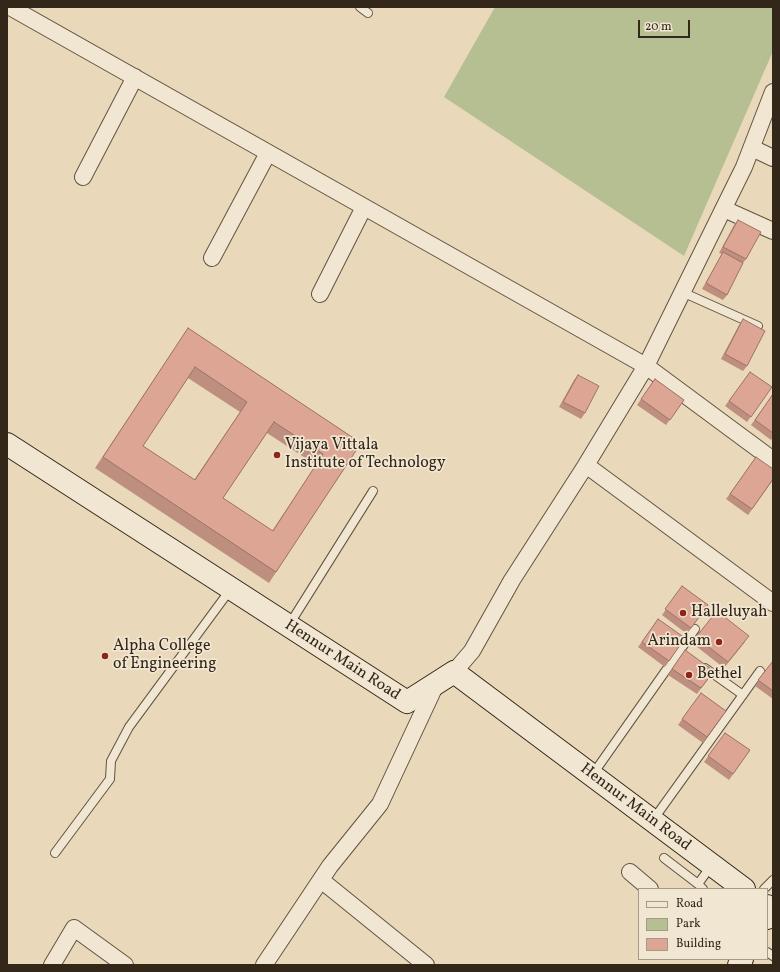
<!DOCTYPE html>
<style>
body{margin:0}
#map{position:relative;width:780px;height:972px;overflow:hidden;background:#e9d9ba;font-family:Vollkorn,serif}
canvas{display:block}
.frame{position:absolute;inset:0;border:8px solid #322718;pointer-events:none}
.legend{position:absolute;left:638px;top:888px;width:130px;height:72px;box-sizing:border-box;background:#f1e6d2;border:1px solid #a59a88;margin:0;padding:5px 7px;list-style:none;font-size:12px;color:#322718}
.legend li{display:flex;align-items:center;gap:8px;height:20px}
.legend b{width:20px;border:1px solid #a59a88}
.scale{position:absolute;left:638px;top:20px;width:52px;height:18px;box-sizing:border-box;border:2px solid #322718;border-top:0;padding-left:5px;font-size:12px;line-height:14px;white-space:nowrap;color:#322718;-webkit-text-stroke:3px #f1e6d2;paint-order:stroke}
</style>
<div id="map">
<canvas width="780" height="972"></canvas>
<div class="frame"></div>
<ul class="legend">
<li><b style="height:5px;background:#f1e6d2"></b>Road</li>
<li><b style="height:11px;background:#b5bf91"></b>Park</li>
<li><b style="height:11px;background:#dda594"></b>Building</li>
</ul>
<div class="scale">20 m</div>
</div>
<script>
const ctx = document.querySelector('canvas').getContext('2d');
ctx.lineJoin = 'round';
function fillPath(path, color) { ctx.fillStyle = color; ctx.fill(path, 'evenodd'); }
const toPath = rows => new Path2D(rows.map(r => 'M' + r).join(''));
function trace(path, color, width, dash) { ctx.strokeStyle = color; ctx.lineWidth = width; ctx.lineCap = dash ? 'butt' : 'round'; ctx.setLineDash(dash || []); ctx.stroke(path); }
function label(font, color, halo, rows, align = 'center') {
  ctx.font = font + ' Vollkorn,serif'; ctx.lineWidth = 3.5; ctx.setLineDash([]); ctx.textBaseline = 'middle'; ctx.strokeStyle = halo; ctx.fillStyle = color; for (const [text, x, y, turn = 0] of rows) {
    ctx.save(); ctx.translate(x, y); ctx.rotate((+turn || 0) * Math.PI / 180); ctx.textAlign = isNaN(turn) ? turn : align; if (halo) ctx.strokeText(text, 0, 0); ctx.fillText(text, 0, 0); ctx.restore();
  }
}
const green = toPath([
 [495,7,773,7,773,51,684,256,444,97]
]);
const service = toPath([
 [360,7,368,13],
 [682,292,758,326],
 [289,625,373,491],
 [705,668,743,695],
 [593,774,695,629],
 [653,820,760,671],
 [55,853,110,779,111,761,129,727,230,590],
 [664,858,698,884],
 [703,889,698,884,711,866],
 [764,889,773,880],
 [767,952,773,956]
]);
const minor = toPath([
 [10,7,646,366,773,460],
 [752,148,773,158],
 [83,177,135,77],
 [724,209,773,231],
 [212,258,268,153],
 [320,294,364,207],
 [586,465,773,603],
 [454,672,472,651,512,580,586,465,646,366,744,167,773,92],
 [630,872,650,889],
 [321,880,426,965],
 [52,965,74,928,125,965],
 [264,965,330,866,380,804,436,684]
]);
const secondary = toPath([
 [7,444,407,702,454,672,744,889],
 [767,906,772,910,767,918],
 [739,965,742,959]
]);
const wall = toPath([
 [738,220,746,259,743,263,727,295,723,300,702,289,722,254,719,253,734,225],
 [743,319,747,366,743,371,721,359,739,325],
 [188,328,361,443,269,583,95,468],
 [188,378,240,412,194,480,143,446],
 [267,433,316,465,272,531,223,498],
 [750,372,772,387,747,422,725,406],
 [578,375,585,413,581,419,559,407,574,380],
 [655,379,684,400,666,425,637,405],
 [773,394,773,437,771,440,751,425],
 [756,457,773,480,748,515,726,499],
 [682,586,708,605,687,634,662,615],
 [658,619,685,638,665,667,638,647],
 [696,637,745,642,724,668,692,643],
 [685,650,714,671,697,694,668,675],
 [773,661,773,699,755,686],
 [701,693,726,711,703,743,678,725],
 [725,733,750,750,729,780,704,762]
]);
const building = toPath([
 [738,220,761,232,746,259,723,247,738,220],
 [723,252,743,263,727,295,706,283,723,252],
 [743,319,765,331,747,366,725,354,743,319],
 [188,328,361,443,276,572,103,457,188,328],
 [195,367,247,402,195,480,143,446,195,367],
 [274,422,323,454,273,531,223,498,274,422],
 [750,372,772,387,751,417,729,401,750,372],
 [578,375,599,386,585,413,563,402,578,375],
 [655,379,684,400,670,420,641,399,655,379],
 [773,394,773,433,755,420,773,394],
 [756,457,773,469,773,479,752,509,730,494,756,457],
 [682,586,708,605,691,628,665,609,682,586],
 [717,611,749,636,728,662,696,637,717,611],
 [658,619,685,638,669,661,642,642,658,619],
 [685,650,714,671,701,688,672,669,685,650],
 [773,661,773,691,758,680,773,661],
 [701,693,726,711,707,737,682,719,701,693],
 [725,733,750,750,733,774,708,756,725,733]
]);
const markers = [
 [277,455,4,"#8f2418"],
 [683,613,4,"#8f2418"],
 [719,642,4,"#8f2418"],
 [105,656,4,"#8f2418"],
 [689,675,4,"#8f2418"]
];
const poiNames = [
 ["Vijaya Vittala",285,446],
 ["Institute of Technology",285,464],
 ["Halleluyah",691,613],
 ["Arindam",711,642,"right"],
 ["Alpha College",113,647],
 ["of Engineering",113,665],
 ["Bethel",697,675]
];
const streetNames = [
 ["Hennur Main Road",342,661,33],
 ["Hennur Main Road",635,808,37]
];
fillPath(green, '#b5bf91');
trace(service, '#605440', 10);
trace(minor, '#605440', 18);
trace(secondary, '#322718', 24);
trace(service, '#f1e6d2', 8);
trace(minor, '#f1e6d2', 16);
trace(secondary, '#f1e6d2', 22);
fillPath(wall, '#be8e7f');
fillPath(building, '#dda594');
trace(building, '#9b7468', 1);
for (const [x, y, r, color] of markers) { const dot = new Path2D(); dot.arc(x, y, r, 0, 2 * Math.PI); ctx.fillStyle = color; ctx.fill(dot); trace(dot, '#f1e6d2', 1.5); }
label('16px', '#322718', '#f1e6d2', poiNames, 'left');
label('16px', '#322718', '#f1e6d2', streetNames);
</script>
